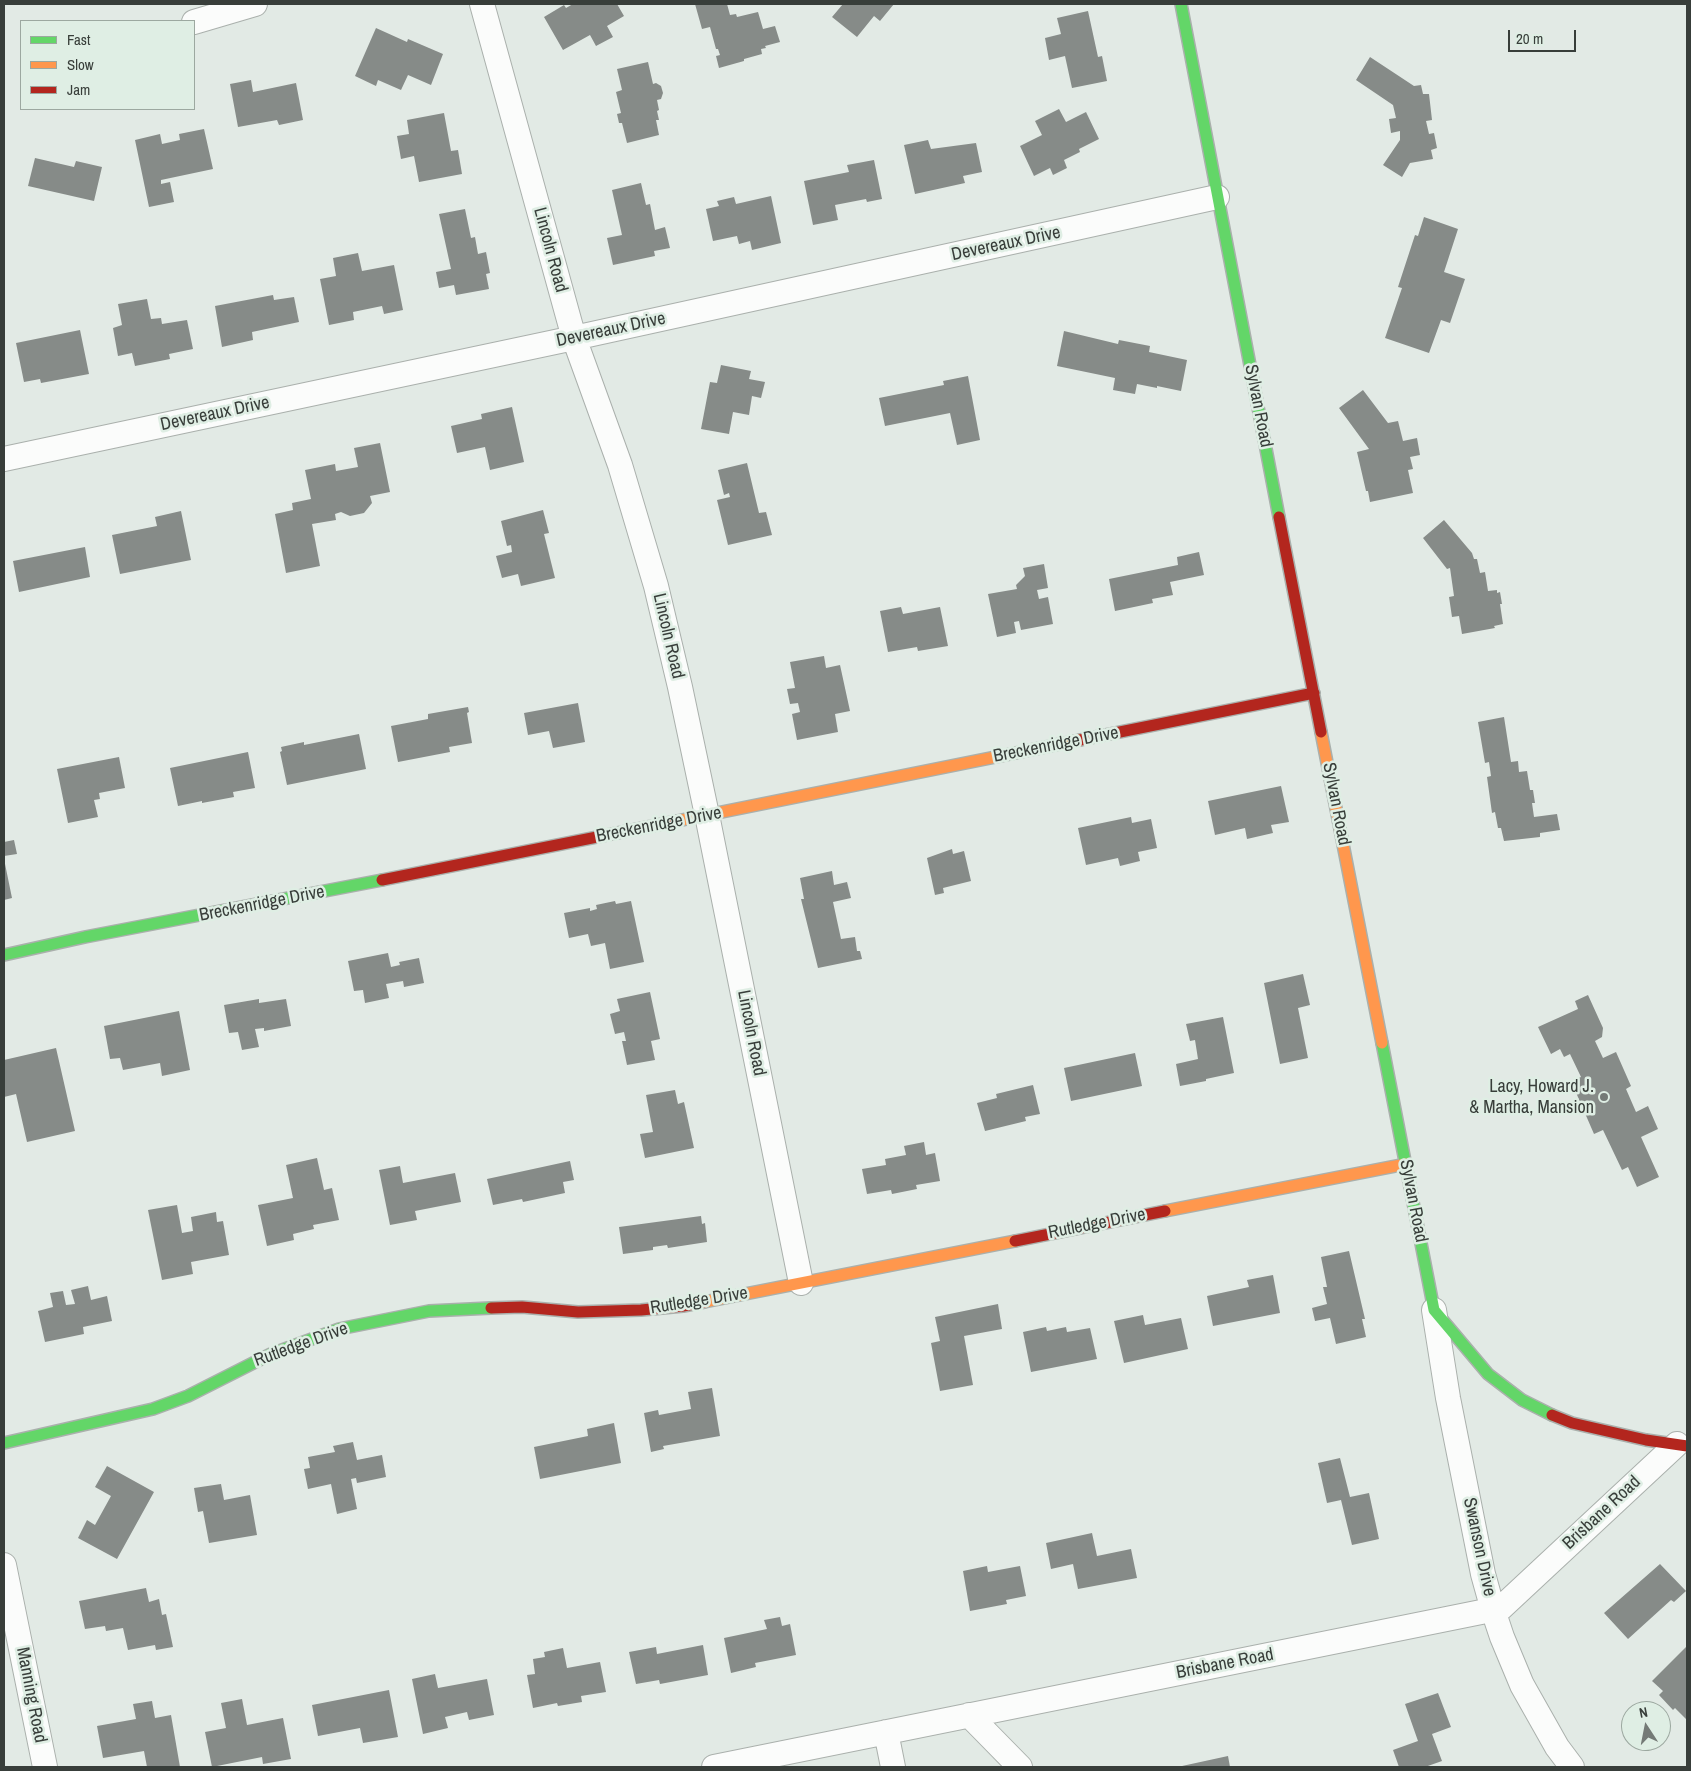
<!DOCTYPE html>
<style>
body{margin:0}
#map{position:relative;width:1691px;height:1771px;overflow:hidden;background:#e2eae5;font-family:"Archivo Narrow",sans-serif}
canvas{display:block}
.frame{position:absolute;inset:0;border:5px solid #383e3a;pointer-events:none}
.legend{position:absolute;left:20px;top:20px;width:175px;height:90px;box-sizing:border-box;background:#dfeee4;border:1px solid #9ca8a0;margin:0;padding:6px 9px;list-style:none;font-size:15px;color:#383e3a}
.legend li{display:flex;align-items:center;gap:10px;height:25px}
.legend b{width:25px;border:1px solid #9ca8a0}
.north{position:absolute;left:1621px;top:1701px;width:50px;height:50px;box-sizing:border-box;background:#dfeee4;border:1px solid #9ca8a0;border-radius:50%;rotate:349deg;font-size:14px;font-weight:700;line-height:20px;text-align:center;color:#383e3a}
.north::after{content:'';display:block;margin:auto;width:18px;height:22px;background:#747a76;clip-path:polygon(50% 0,100% 100%,50% 72%,0 100%)}
.scale{position:absolute;left:1508px;top:30px;width:68px;height:22px;box-sizing:border-box;border:2px solid #383e3a;border-top:0;padding-left:6px;font-size:15px;line-height:18px;white-space:nowrap;color:#383e3a;-webkit-text-stroke:4px #dfeee4;paint-order:stroke}
</style>
<div id="map">
<canvas width="1691" height="1771"></canvas>
<div class="frame"></div>
<ul class="legend">
<li><b style="height:6px;background:#63d668"></b>Fast</li>
<li><b style="height:6px;background:#ff974d"></b>Slow</li>
<li><b style="height:6px;background:#b3261e"></b>Jam</li>
</ul>
<div class="north">N</div>
<div class="scale">20 m</div>
</div>
<script>
const ctx = document.querySelector('canvas').getContext('2d');
ctx.lineJoin = 'round';
function fillPath(path, color) { ctx.fillStyle = color; ctx.fill(path, 'evenodd'); }
const toPath = rows => new Path2D(rows.map(r => 'M' + r).join(''));
function trace(path, color, width, dash) { ctx.strokeStyle = color; ctx.lineWidth = width; ctx.lineCap = dash ? 'butt' : 'round'; ctx.setLineDash(dash || []); ctx.stroke(path); }
function label(font, color, halo, rows, align = 'center') {
  ctx.font = font + ' "Archivo Narrow",sans-serif'; ctx.lineWidth = 5; ctx.setLineDash([]); ctx.textBaseline = 'middle'; ctx.strokeStyle = halo; ctx.fillStyle = color; for (const [text, x, y, turn = 0] of rows) {
    ctx.save(); ctx.translate(x, y); ctx.rotate((+turn || 0) * Math.PI / 180); ctx.textAlign = isNaN(turn) ? turn : align; if (halo) ctx.strokeText(text, 0, 0); ctx.fillText(text, 0, 0); ctx.restore();
  }
}
const building = toPath([
 [573,4,617,4,624,16,607,26,613,37,596,46,590,35,563,50,544,17,564,5,566,8],
 [695,4,727,4,730,15,736,14,737,17,758,12,763,29,775,26,780,42,765,46,766,48,761,49,762,54,744,59,744,61,719,68,716,56,720,55,718,49,716,49,710,27,702,29],
 [843,4,894,4,880,21,874,16,857,37,832,17],
 [1088,11,1098,57,1102,56,1107,81,1072,88,1065,56,1049,60,1045,38,1061,34,1057,18],
 [376,28,407,42,408,39,443,54,431,85,408,75,401,90,378,80,376,86,355,76],
 [1370,57,1414,86,1421,85,1423,94,1429,94,1432,120,1426,121,1429,134,1434,133,1437,148,1431,150,1433,159,1410,163,1402,177,1383,165,1400,140,1400,131,1391,133,1389,119,1396,118,1393,105,1356,80],
 [648,62,653,84,656,83,661,86,663,93,661,99,657,100,659,110,657,111,659,120,656,120,659,135,627,143,622,123,619,123,617,114,621,113,616,92,622,90,617,69],
 [251,80,253,92,296,83,303,120,279,125,277,120,238,127,230,84],
 [1059,109,1066,122,1086,112,1099,139,1079,149,1080,152,1064,160,1067,168,1053,175,1050,168,1034,176,1020,146,1042,135,1035,121],
 [444,113,451,151,458,150,462,174,419,182,414,156,401,159,397,136,409,134,407,120],
 [204,129,213,169,161,180,161,184,170,182,174,202,149,207,135,140,160,134,162,144,180,140,179,134],
 [928,140,931,149,976,143,982,172,963,176,965,183,915,194,904,145],
 [35,158,74,167,76,161,102,167,94,201,28,186],
 [874,160,882,199,867,202,866,199,835,205,838,220,813,225,804,181,849,172,847,165],
 [641,183,646,205,650,204,655,230,665,227,670,248,654,251,655,256,613,265,607,238,622,235,612,190],
 [771,196,781,243,752,250,750,241,739,244,737,236,713,241,706,209,719,206,717,201,734,197,736,204],
 [465,209,471,238,475,237,478,254,486,252,490,273,486,274,489,289,456,295,454,285,439,288,436,272,451,269,439,214],
 [1424,217,1458,229,1444,272,1465,279,1450,323,1441,320,1429,353,1385,338,1402,288,1398,287,1415,235,1418,236],
 [358,253,362,271,394,265,403,310,384,314,382,306,353,312,354,320,329,325,320,279,336,276,333,258],
 [273,295,274,300,294,297,299,322,252,332,253,340,222,347,215,306],
 [147,299,151,319,161,318,162,324,187,320,193,349,169,354,170,359,135,366,132,353,118,356,113,328,122,325,118,304],
 [80,330,89,374,41,383,40,379,24,382,16,343],
 [1064,331,1118,344,1119,340,1150,346,1149,352,1187,360,1181,391,1157,386,1157,388,1137,384,1135,394,1113,390,1115,378,1057,366],
 [721,365,751,371,749,379,765,382,761,398,752,396,749,415,733,412,729,434,701,429,710,382,717,383],
 [968,376,980,440,957,445,950,413,885,426,879,398,944,385,943,381],
 [1363,390,1388,423,1398,421,1403,441,1417,438,1420,455,1410,457,1413,469,1408,470,1413,493,1370,502,1368,491,1366,491,1357,452,1369,449,1339,408],
 [512,407,524,462,490,470,485,447,457,453,451,426,482,419,481,414],
 [380,443,390,492,370,496,372,503,364,513,350,516,341,512,335,514,336,520,312,524,320,566,286,573,275,514,293,510,292,503,311,499,305,470,335,464,336,471,358,467,354,448],
 [747,463,759,513,766,512,772,535,728,545,717,500,730,497,729,493,724,495,718,470],
 [543,510,549,533,544,534,555,578,521,586,518,574,502,578,496,556,512,552,511,545,507,546,501,521],
 [181,511,191,560,120,574,112,535,157,526,155,517],
 [1444,520,1472,553,1474,559,1477,559,1480,573,1485,572,1488,591,1497,590,1497,593,1500,592,1502,604,1500,604,1503,624,1494,626,1495,628,1462,634,1459,616,1452,617,1449,597,1454,596,1450,568,1447,569,1423,538],
 [85,547,90,577,19,592,13,561],
 [1199,552,1204,575,1170,582,1173,595,1152,599,1153,603,1115,611,1109,579,1178,565,1177,557],
 [1044,564,1048,588,1037,590,1039,599,1048,597,1053,624,1021,630,1019,621,1014,622,1016,633,997,637,988,594,1017,589,1016,585,1025,576,1023,568],
 [901,607,903,614,940,607,948,646,918,651,917,647,888,652,880,611],
 [824,656,826,668,840,665,850,711,835,714,838,732,797,740,792,714,800,712,798,703,790,704,787,689,795,688,790,662],
 [578,703,585,742,553,748,549,731,528,735,524,713],
 [468,707,469,712,467,713,472,743,449,747,450,752,398,762,391,726,428,719,428,714],
 [1504,717,1511,762,1518,761,1519,772,1527,771,1530,790,1533,790,1535,803,1532,803,1534,817,1557,814,1560,830,1540,833,1540,837,1504,841,1501,828,1498,828,1495,812,1492,813,1487,777,1491,776,1489,762,1485,763,1478,722],
 [359,734,366,769,287,785,280,752,282,751,281,747,304,742,304,745],
 [248,752,255,788,233,792,234,797,202,803,202,801,178,806,170,768],
 [119,757,125,788,99,793,100,799,94,800,98,817,68,823,57,769],
 [1281,786,1289,822,1271,825,1273,833,1247,839,1245,828,1215,835,1208,801],
 [1131,817,1132,823,1151,819,1157,848,1138,852,1140,861,1120,866,1118,858,1086,865,1078,828],
 [14,840,17,854,4,856,4,842],
 [952,849,953,854,964,851,971,881,943,888,944,893,935,895,927,858],
 [4,859,12,898,4,900],
 [832,871,834,885,847,882,851,898,833,902,841,939,855,937,857,951,860,951,862,959,818,968,801,899,804,899,800,878],
 [615,901,616,904,631,901,644,962,610,969,605,943,591,946,588,934,569,938,564,913,590,908,590,911,597,909,596,905],
 [388,953,391,967,400,965,399,962,419,958,424,983,404,987,403,981,386,984,389,998,365,1003,363,990,354,991,348,961],
 [1303,974,1310,1005,1298,1008,1308,1058,1280,1064,1264,983],
 [650,992,660,1039,651,1041,655,1060,627,1065,622,1041,626,1041,624,1032,615,1034,610,1014,620,1011,617,999],
 [1588,995,1603,1028,1602,1037,1595,1041,1603,1058,1616,1052,1631,1086,1626,1089,1636,1112,1648,1106,1658,1129,1641,1137,1659,1177,1637,1187,1628,1167,1622,1170,1603,1130,1594,1134,1571,1081,1581,1077,1570,1054,1564,1057,1560,1049,1551,1054,1538,1027,1578,1009,1575,1001],
 [259,999,259,1003,286,999,291,1026,264,1031,264,1028,255,1029,259,1047,242,1050,238,1032,229,1033,224,1005],
 [179,1011,190,1070,162,1076,160,1063,123,1070,120,1058,110,1059,104,1026],
 [1223,1017,1234,1073,1206,1079,1206,1081,1180,1086,1176,1064,1198,1059,1195,1040,1190,1041,1186,1024],
 [56,1048,75,1131,27,1142,16,1094,4,1097,4,1060],
 [1135,1053,1142,1086,1071,1101,1064,1068],
 [1033,1085,1040,1114,1025,1117,1026,1121,985,1131,977,1103,997,1098,996,1094],
 [675,1090,678,1104,684,1102,694,1148,645,1158,640,1134,653,1132,646,1095],
 [924,1142,926,1155,935,1153,940,1181,916,1185,917,1189,892,1194,891,1190,867,1194,862,1169,886,1165,885,1159,906,1155,904,1146],
 [317,1158,324,1190,332,1188,339,1220,313,1225,314,1229,293,1234,294,1240,267,1246,258,1205,293,1198,286,1165],
 [570,1161,574,1180,563,1182,565,1193,523,1202,522,1199,493,1205,487,1179],
 [400,1166,403,1183,455,1173,461,1202,415,1211,417,1220,390,1225,379,1170],
 [177,1205,182,1233,193,1231,191,1217,216,1212,217,1222,223,1221,229,1255,191,1262,193,1274,162,1280,148,1210],
 [701,1216,702,1224,705,1223,707,1242,668,1248,667,1245,653,1247,653,1250,623,1254,619,1227],
 [1349,1251,1365,1319,1362,1319,1366,1337,1336,1344,1330,1318,1315,1321,1312,1308,1327,1304,1323,1287,1327,1287,1321,1257],
 [1273,1275,1280,1313,1213,1326,1207,1296,1249,1287,1247,1280],
 [88,1286,91,1300,107,1296,112,1321,83,1327,84,1334,45,1342,38,1311,53,1307,50,1293,63,1291,66,1305,75,1304,71,1290],
 [998,1304,1002,1329,964,1336,973,1385,940,1391,931,1343,940,1341,935,1317],
 [1143,1315,1145,1325,1181,1318,1188,1349,1124,1363,1114,1321],
 [1046,1327,1047,1331,1066,1327,1067,1332,1090,1328,1097,1359,1031,1372,1023,1332],
 [712,1388,720,1436,663,1446,664,1449,651,1452,644,1413,658,1410,659,1415,691,1409,688,1392],
 [614,1423,621,1463,540,1479,534,1447,588,1436,587,1429],
 [353,1442,357,1460,382,1455,386,1477,357,1483,356,1478,351,1479,357,1509,337,1514,331,1484,308,1489,304,1469,310,1468,308,1457,335,1452,333,1446],
 [1340,1458,1350,1497,1369,1493,1379,1539,1352,1545,1341,1500,1327,1503,1318,1463],
 [107,1466,154,1492,117,1559,78,1538,87,1520,95,1525,111,1496,95,1487],
 [221,1484,224,1500,250,1495,257,1535,209,1543,203,1511,198,1512,194,1488],
 [1092,1533,1097,1556,1131,1549,1137,1578,1078,1589,1073,1564,1051,1569,1046,1543],
 [1660,1564,1686,1591,1674,1602,1671,1600,1628,1639,1604,1613],
 [987,1566,988,1572,1020,1566,1026,1596,1006,1600,1007,1604,970,1611,963,1571],
 [146,1588,149,1602,159,1599,162,1615,166,1614,173,1647,156,1650,155,1645,128,1650,123,1628,106,1631,105,1626,85,1629,79,1601],
 [780,1617,782,1626,790,1624,796,1655,755,1663,756,1667,731,1673,724,1638,767,1629,764,1620],
 [703,1645,708,1675,660,1684,659,1680,636,1684,629,1652,656,1647,657,1654],
 [1687,1646,1687,1720,1675,1708,1673,1710,1659,1695,1663,1691,1652,1681],
 [563,1648,567,1668,600,1662,606,1692,581,1696,582,1702,558,1706,557,1703,533,1708,527,1675,535,1674,533,1659,545,1657,544,1652],
 [435,1674,438,1688,487,1679,494,1715,469,1720,467,1712,445,1717,448,1728,423,1734,412,1679],
 [389,1690,398,1737,363,1743,360,1728,318,1736,312,1705],
 [1438,1693,1451,1727,1432,1734,1442,1761,1425,1767,1399,1767,1393,1750,1418,1741,1405,1704],
 [242,1699,247,1725,283,1718,291,1759,263,1764,262,1757,212,1767,205,1732,226,1728,221,1703],
 [152,1701,155,1718,171,1715,180,1767,147,1767,144,1751,103,1758,97,1726,136,1719,133,1704],
 [1228,1756,1230,1767,1183,1767,1182,1766]
]);
const street = toPath([
 [482,4,574,338,620,465,656,586,680,687,707,815,801,1283],
 [194,22,255,4],
 [4,459,574,338,1217,197],
 [1434,1310,1448,1398,1483,1574,1493,1610,1502,1637,1522,1685,1557,1747,1572,1767],
 [4,1565,45,1767],
 [969,1715,1020,1767],
 [886,1732,893,1767],
 [714,1767,1501,1608,1677,1444]
]);
const fast = toPath([
 [1181,4,1279,517],
 [4,955,85,937,382,880],
 [1382,1043,1434,1310,1488,1374,1522,1400,1552,1415],
 [4,1443,153,1409,188,1396,271,1354,339,1329,429,1311,491,1308]
]);
const slow = toPath([
 [1321,732,1382,1043],
 [677,821,1080,740],
 [1165,1211,1406,1164],
 [704,1302,1015,1241]
]);
const jam = toPath([
 [1279,517,1321,732],
 [1080,740,1314,693],
 [382,880,677,821],
 [1015,1241,1165,1211],
 [491,1308,522,1307,578,1312,641,1310,683,1306,704,1302],
 [1552,1415,1572,1423,1646,1440,1687,1446]
]);
const markers = [
 [1604,1097,5,"#747a76"]
];
const streetNames = [
 ["Devereaux Drive",1006,244,-12],
 ["Lincoln Road",550,250,75],
 ["Devereaux Drive",611,330,-12],
 ["Sylvan Road",1258,406,79],
 ["Devereaux Drive",215,414,-12],
 ["Lincoln Road",668,636,77],
 ["Breckenridge Drive",1056,745,-11],
 ["Sylvan Road",1336,804,79],
 ["Breckenridge Drive",659,825,-11],
 ["Breckenridge Drive",262,904,-11],
 ["Lincoln Road",751,1033,79],
 ["Sylvan Road",1413,1201,79],
 ["Rutledge Drive",1097,1224,-11],
 ["Rutledge Drive",699,1301,-9],
 ["Rutledge Drive",301,1345,-20],
 ["Brisbane Road",1602,1513,-43],
 ["Swanson Drive",1479,1547,78],
 ["Brisbane Road",1225,1664,-11],
 ["Manning Road",31,1695,79]
];
const poiNames = [
 ["Lacy, Howard J.",1594,1087],
 ["& Martha, Mansion",1594,1108]
];
fillPath(building, '#868b88');
trace(street, '#aab0ac', 26);
trace(fast, '#aab0ac', 14);
trace(slow, '#aab0ac', 14);
trace(jam, '#aab0ac', 14);
trace(street, '#fbfcfb', 24);
trace(fast, '#63d668', 11);
trace(slow, '#ff974d', 11);
trace(jam, '#b3261e', 11);
for (const [x, y, r, color] of markers) { const dot = new Path2D(); dot.arc(x, y, r, 0, 2 * Math.PI); ctx.fillStyle = color; ctx.fill(dot); trace(dot, '#dfeee4', 2); }
label('18px', '#383e3a', '#dfeee4', streetNames);
label('18px', '#383e3a', '#dfeee4', poiNames, 'right');
</script>
